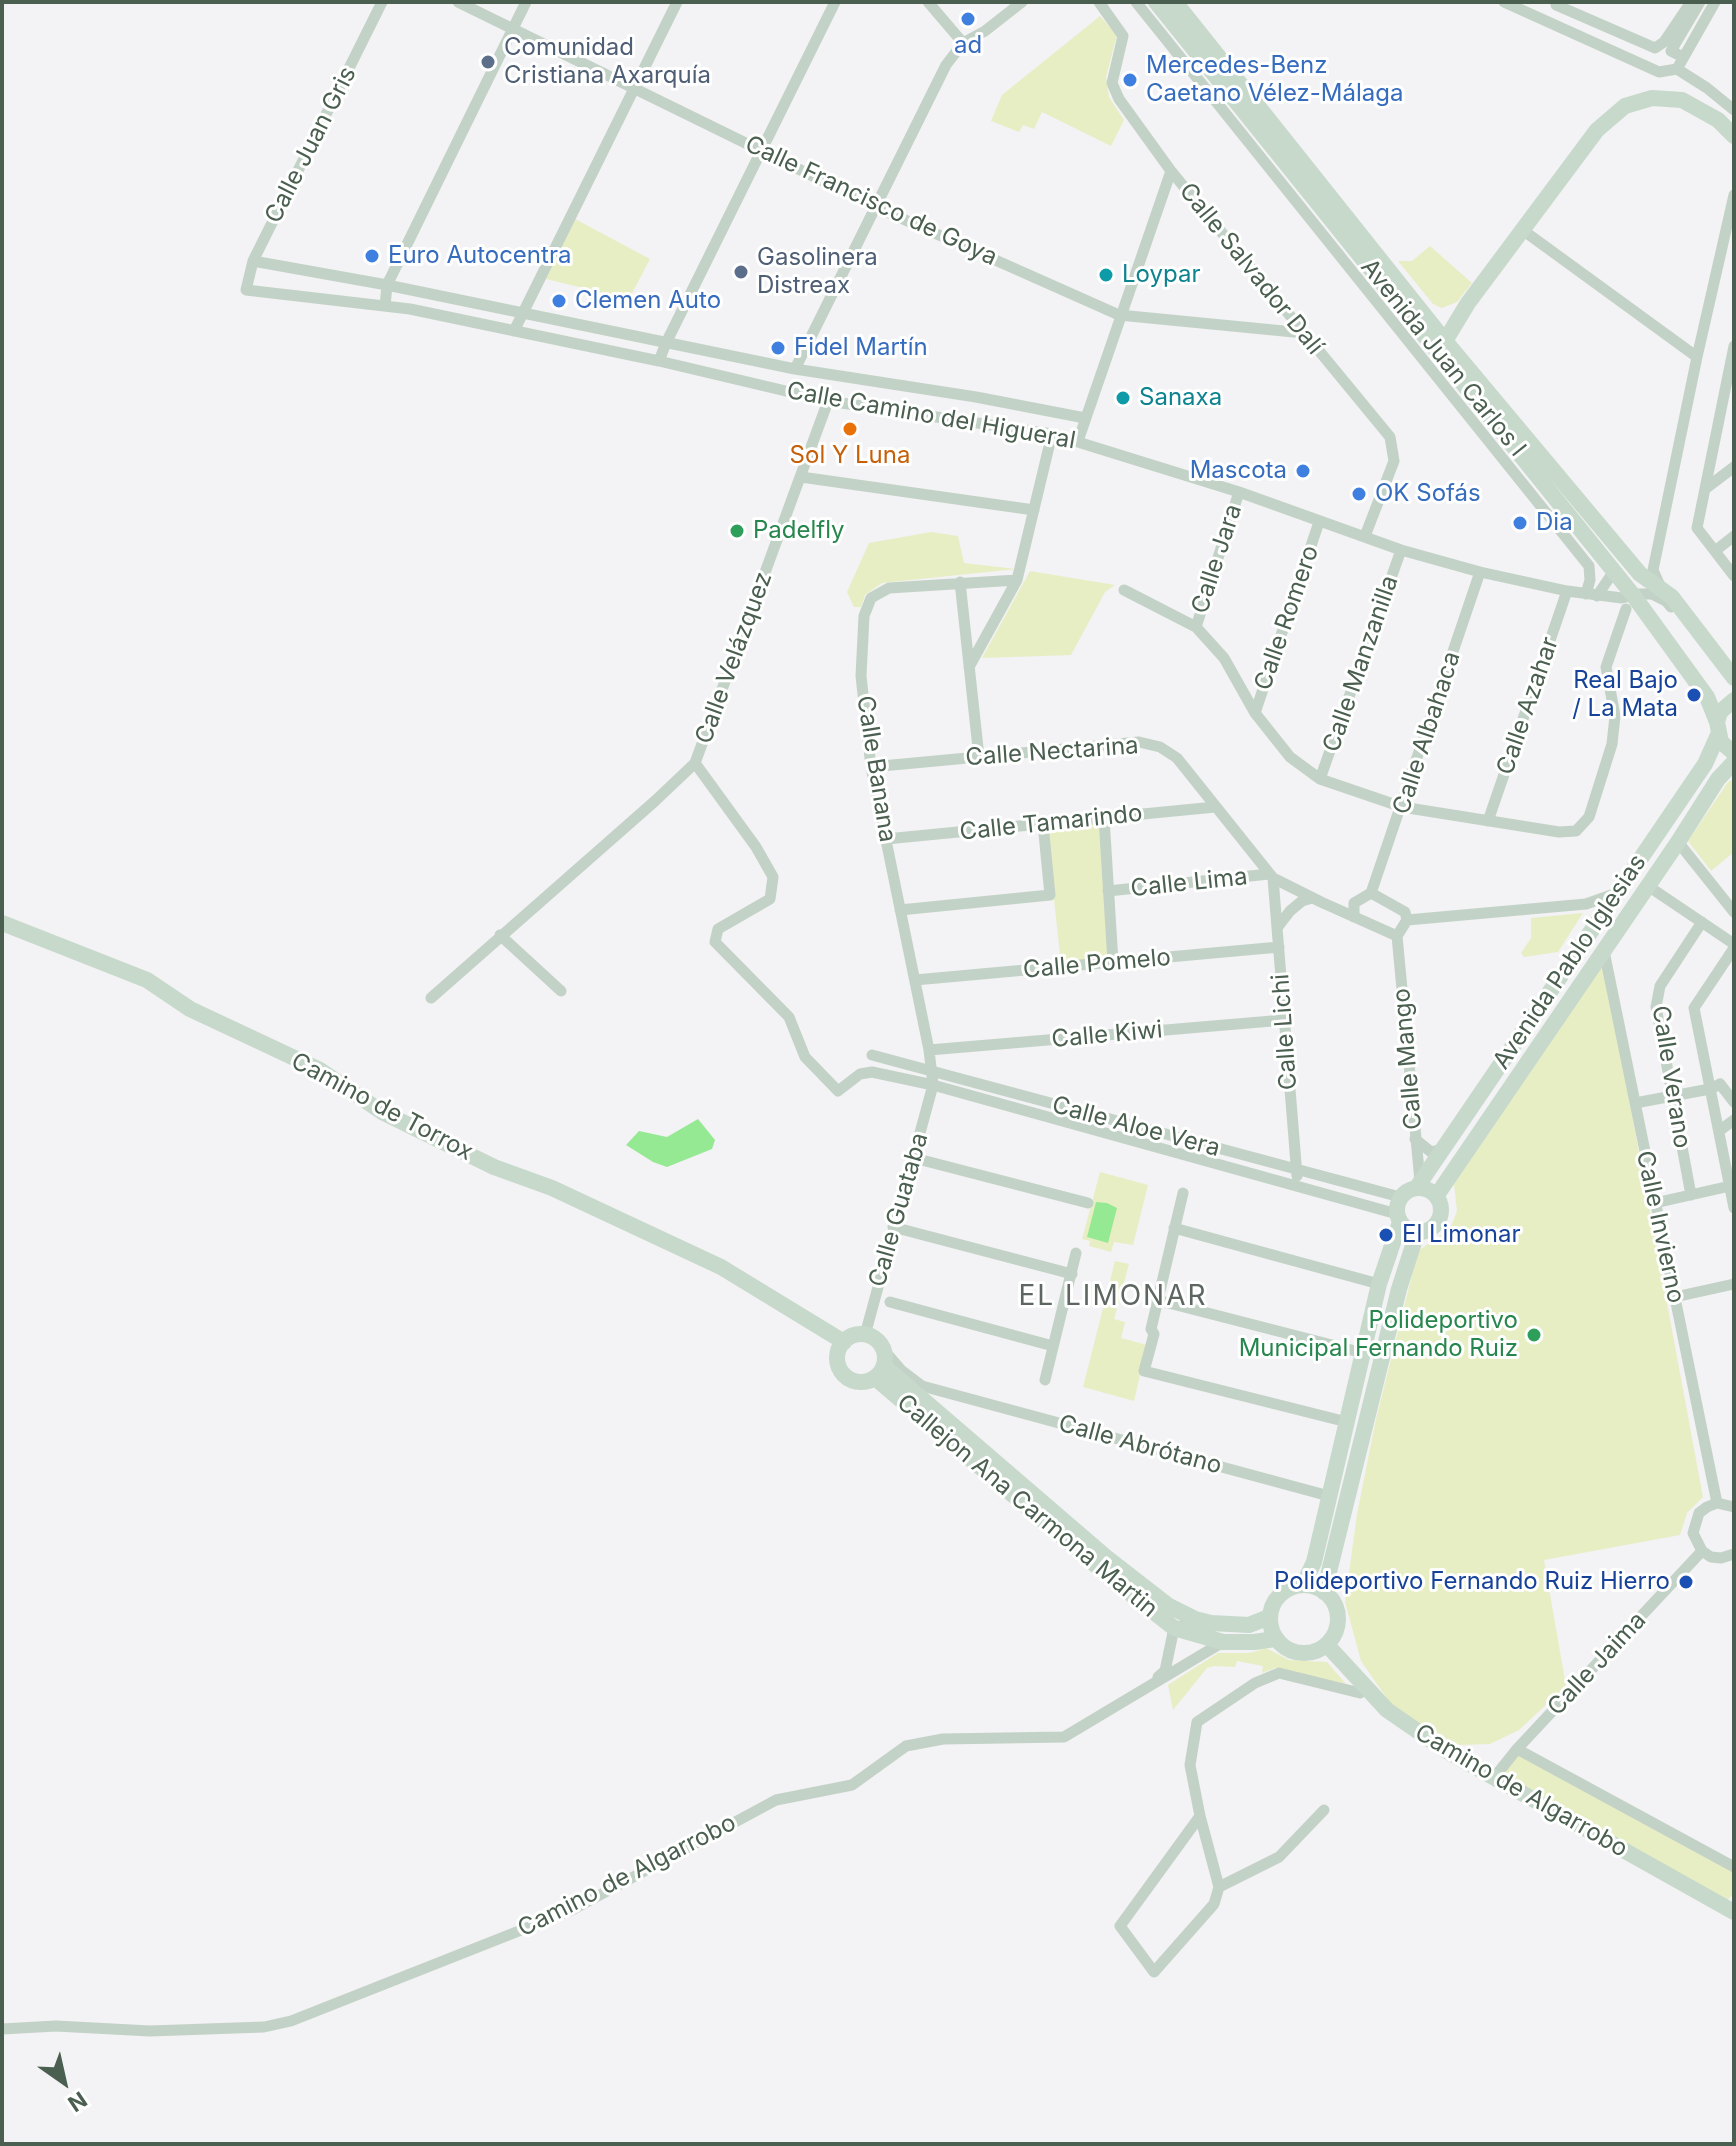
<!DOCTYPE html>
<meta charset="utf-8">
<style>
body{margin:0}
#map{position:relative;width:1736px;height:2146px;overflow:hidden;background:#f3f2f4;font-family:Inter,sans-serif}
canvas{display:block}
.frame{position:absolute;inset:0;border:4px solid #4a5f4f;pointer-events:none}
.north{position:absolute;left:24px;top:2042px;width:80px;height:80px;-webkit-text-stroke:6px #fff;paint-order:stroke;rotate:146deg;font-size:22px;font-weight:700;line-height:32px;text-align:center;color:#4a5f4f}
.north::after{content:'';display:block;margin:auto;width:28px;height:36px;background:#4a5f4f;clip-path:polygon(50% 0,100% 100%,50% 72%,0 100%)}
</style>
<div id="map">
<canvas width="1736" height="2146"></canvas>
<div class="frame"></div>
<div class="north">N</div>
</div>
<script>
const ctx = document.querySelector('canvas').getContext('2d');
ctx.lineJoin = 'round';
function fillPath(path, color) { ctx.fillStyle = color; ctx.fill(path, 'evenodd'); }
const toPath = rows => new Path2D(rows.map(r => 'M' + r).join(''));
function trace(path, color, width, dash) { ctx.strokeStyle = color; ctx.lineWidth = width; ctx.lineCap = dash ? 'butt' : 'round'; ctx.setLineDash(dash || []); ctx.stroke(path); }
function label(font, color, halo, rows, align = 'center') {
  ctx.font = font + ' Inter,sans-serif'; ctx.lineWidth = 6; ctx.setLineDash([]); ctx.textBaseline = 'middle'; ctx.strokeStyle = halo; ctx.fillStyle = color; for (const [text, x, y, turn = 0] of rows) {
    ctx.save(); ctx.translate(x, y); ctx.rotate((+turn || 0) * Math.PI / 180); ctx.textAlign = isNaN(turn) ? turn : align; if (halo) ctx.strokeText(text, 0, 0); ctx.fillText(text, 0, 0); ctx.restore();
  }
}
const green = toPath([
 [1100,16,1117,35,1106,77,1109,97,1124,120,1111,146,1042,112,1034,129,1023,125,1019,132,991,121,1002,95],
 [575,219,650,259,629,299,546,279],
 [1430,246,1472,283,1457,302,1442,308,1433,304,1398,261,1412,261],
 [931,532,958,536,964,563,1016,569,882,583,865,595,861,607,854,607,847,592,869,543],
 [1030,571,1115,585,1105,592,1071,655,982,658],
 [1734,779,1734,852,1711,871,1688,841,1728,782],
 [1101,821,1110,959,1061,964,1046,826],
 [1583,913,1558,952,1524,957,1521,953,1531,938,1531,918],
 [1604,964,1703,1497,1687,1513,1680,1535,1544,1560,1566,1686,1519,1730,1490,1744,1460,1745,1427,1733,1390,1703,1361,1661,1345,1602,1357,1514,1376,1419,1418,1251,1450,1229,1457,1211,1454,1184],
 [1100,1172,1148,1185,1133,1245,1114,1242,1111,1252,1089,1246,1090,1241,1082,1239],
 [1115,1261,1129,1264,1114,1319,1125,1322,1121,1338,1147,1345,1134,1401,1083,1387],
 [1266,1648,1289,1660,1327,1662,1346,1684,1275,1668,1262,1673,1263,1666,1237,1661,1235,1667,1214,1666,1207,1668,1173,1710,1168,1685,1218,1653,1250,1653],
 [1518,1752,1734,1870,1734,1893,1726,1902,1496,1779]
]);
const water = toPath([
 [698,1119,715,1140,712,1149,667,1167,653,1162,626,1145,639,1131,667,1137],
 [1096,1202,1107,1203,1117,1208,1108,1243,1087,1237]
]);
const street = toPath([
 [382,2,253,261,246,290,410,309,659,361,828,401,1052,434,1239,492,1401,550,1480,572,1567,591,1622,598,1639,594,1652,594,1666,601,1671,607],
 [458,2,876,207,1119,315,1304,333],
 [928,2,963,43],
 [1099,2,1123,36,1112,83,1119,99,1171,171,1390,437,1394,461,1365,536],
 [1136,2,1589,566,1590,580,1586,594],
 [1504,2,1659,72,1677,69,1707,88,1734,110],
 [1556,5,1655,48,1664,42,1691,2],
 [1683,57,1671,51,1700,2],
 [1677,69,1715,2],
 [1524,231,1697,357],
 [253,261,387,285,795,369,976,397,1085,418],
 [385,306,387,285,526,2],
 [514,331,677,2],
 [1734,346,1697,528,1734,576],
 [659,361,666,343,835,2],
 [795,369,946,65,963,43,985,31,1022,2],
 [1078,441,1171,171],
 [801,477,1034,510],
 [1705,489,1734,467],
 [1715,551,1734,536],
 [960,582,979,757],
 [1661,588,1653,570,1697,357,1734,195],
 [1124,590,1196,627,1224,658,1255,713,1290,757,1320,779,1402,807,1559,832,1576,831,1589,817,1612,744,1615,716,1606,667,1626,609],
 [1597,596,1614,571],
 [1196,627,1239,492],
 [969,667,1017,580,1052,434],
 [1255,713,1319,522],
 [695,763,756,847,773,877,770,899,718,929,715,942,789,1017,805,1057,838,1091,860,1074,872,1072,933,1085,1397,1214],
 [871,767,1139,742,1160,747,1177,758,1273,878,1321,902,1397,936,1407,920,1405,912,1371,893,1354,903,1354,917],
 [1320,779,1401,550],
 [1104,818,1113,962],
 [1488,821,1567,591],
 [886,839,1215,807],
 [1678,842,1734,912],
 [1273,878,1297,1176],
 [1648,886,1734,944],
 [1108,891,1269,874],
 [1371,893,1480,572],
 [900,910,1050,895,1043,824],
 [1407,920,1586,904,1617,893],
 [1277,928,1290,911,1302,901,1312,898],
 [500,935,561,991],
 [1397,936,1420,1181],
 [1734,948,1694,1008,1734,1208],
 [1604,951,1717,1503],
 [915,980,1279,947],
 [431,998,655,801,695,763,828,401],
 [929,1050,1284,1020],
 [872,1055,1400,1197],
 [1635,1103,1710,1089,1720,1084,1734,1102],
 [1719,1131,1734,1120],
 [1415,1139,1431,1152,1443,1149],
 [914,1158,1088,1203],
 [1183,1193,1151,1329,1154,1334,1144,1371,1347,1422],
 [1691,1195,1656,1007,1660,986,1702,922],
 [1655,1203,1730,1186],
 [893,1227,1072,1274],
 [1174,1228,1379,1284],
 [1675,1297,1734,1284],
 [1157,1300,1363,1353],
 [890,1302,1053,1346],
 [865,1335,933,1085,929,1050,871,767,861,676,864,616,871,598,889,588,1017,580],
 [883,1349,902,1371,922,1386,1329,1496],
 [1045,1380,1076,1253],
 [1734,1507,1717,1503,1707,1507,1699,1513,1693,1533,1702,1551,1711,1557,1721,1558,1734,1554],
 [1158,1677,1165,1671,1174,1628,1180,1626],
 [1517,1749,1734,1867],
 [1493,1779,1517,1749,1702,1551],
 [1200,1816,1219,1887,1214,1904,1154,1972,1120,1926,1200,1816],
 [1200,1816,1190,1765,1197,1722,1255,1683,1279,1673,1360,1693,1366,1688],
 [1219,1887,1279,1857,1324,1810],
 [2,2029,56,2026,150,2031,264,2027,291,2021,572,1910,776,1800,852,1785,906,1746,943,1739,1064,1737,1223,1642]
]);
const secondary = toPath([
 [1156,2,1633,595,1707,697,1717,722],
 [1175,2,1445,341,1640,574,1672,597,1734,678],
 [1445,341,1468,303,1597,130,1625,106,1652,98,1682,100,1718,120,1734,136],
 [1734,700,1720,712,1717,722,1721,742,1734,753],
 [2,923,147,980,190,1009,320,1070,382,1112,494,1167,552,1188,721,1267,844,1342],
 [1417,1187,1705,764,1718,735],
 '1397 1210a22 22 0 1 1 44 0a22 22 0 1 1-44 0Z',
 [1437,1195,1678,842,1718,779,1734,762],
 '837 1358a24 24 0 1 1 48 0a24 24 0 1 1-48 0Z',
 [884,1366,1106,1557,1169,1606,1195,1619,1211,1623,1249,1625,1269,1617],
 [875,1378,1113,1580,1174,1628,1223,1642,1254,1642,1275,1639],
 [1303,1585,1314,1562,1379,1284,1400,1222],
 '1270 1619a34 34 0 1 1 68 0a34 34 0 1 1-68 0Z',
 [1324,1592,1399,1289,1417,1233],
 [1327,1645,1387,1710,1445,1750,1734,1912]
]);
const markers = [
 [968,19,8,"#3f7fe0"],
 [488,62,8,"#5c6f8a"],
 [1130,80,8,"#3f7fe0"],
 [372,256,8,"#3f7fe0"],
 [741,272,8,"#5c6f8a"],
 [1106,275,8,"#0f9aa8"],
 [559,301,8,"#3f7fe0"],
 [778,348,8,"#3f7fe0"],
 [1123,398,8,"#0f9aa8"],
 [850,429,8,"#e8710a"],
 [1303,471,8,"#3f7fe0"],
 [1359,494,8,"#3f7fe0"],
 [1520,523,8,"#3f7fe0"],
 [737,531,8,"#2e9e5b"],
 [1694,695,8,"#1a4fb4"],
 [1386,1235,8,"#1a4fb4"],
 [1534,1335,8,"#2e9e5b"],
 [1686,1582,8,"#1a4fb4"]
];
const shopNames = [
 ["ad",968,46,"center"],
 ["Mercedes-Benz",1146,66],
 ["Caetano Vélez-Málaga",1146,94],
 ["Euro Autocentra",388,256],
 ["Clemen Auto",575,301],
 ["Fidel Martín",794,348],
 ["Mascota",1287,471,"right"],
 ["OK Sofás",1375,494],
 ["Dia",1536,523]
];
const serviceNames = [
 ["Comunidad",504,48],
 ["Cristiana Axarquía",504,76],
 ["Gasolinera",757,258],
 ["Distreax",757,286]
];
const streetNames = [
 ["Calle Juan Gris",311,145,-63],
 ["Calle Francisco de Goya",871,201,25],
 ["Calle Salvador Dalí",1251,269,51],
 ["Avenida Juan Carlos I",1443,358,51],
 ["Calle Camino del Higueral",931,416,10],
 ["Calle Jara",1217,559,-72],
 ["Calle Romero",1287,618,-71],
 ["Calle Velázquez",734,658,-70],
 ["Calle Manzanilla",1361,664,-71],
 ["Calle Azahar",1528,706,-71],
 ["Calle Albahaca",1427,733,-72],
 ["Calle Nectarina",1052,752,-4],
 ["Calle Banana",876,769,81],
 ["Calle Tamarindo",1051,823,-6],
 ["Calle Lima",1189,883,-6],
 ["Avenida Pablo Iglesias",1570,962,-56],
 ["Calle Pomelo",1097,964,-5],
 ["Calle Lichi",1285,1032,-94],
 ["Calle Kiwi",1107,1035,-5],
 ["Calle Mango",1408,1059,-95],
 ["Calle Verano",1671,1077,81],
 ["Camino de Torrox",382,1107,28],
 ["Calle Aloe Vera",1136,1127,15],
 ["Calle Guataba",899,1210,-74],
 ["Calle Invierno",1660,1227,78],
 ["Calle Abrótano",1140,1445,15],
 ["Callejon Ana Carmona Martin",1027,1506,40],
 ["Calle Jaima",1597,1664,-47],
 ["Camino de Algarrobo",1521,1791,30],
 ["Camino de Algarrobo",627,1876,-27]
];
const cultureNames = [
 ["Loypar",1122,275],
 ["Sanaxa",1139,398]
];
const foodNames = [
 ["Sol Y Luna",850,456]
];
const leisureNames = [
 ["Padelfly",753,531],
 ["Polideportivo",1518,1321,"right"],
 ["Municipal Fernando Ruiz",1518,1349,"right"]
];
const transitNames = [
 ["Real Bajo",1678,681],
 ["/ La Mata",1678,709],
 ["El Limonar",1402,1235,"left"],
 ["Polideportivo Fernando Ruiz Hierro",1670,1582]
];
const quarterNames = [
 ["EL LIMONAR",1113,1297]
];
fillPath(green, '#e8eec4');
fillPath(water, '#96e993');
trace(street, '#c3d2c7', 11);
trace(secondary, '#c6d9cb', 16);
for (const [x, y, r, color] of markers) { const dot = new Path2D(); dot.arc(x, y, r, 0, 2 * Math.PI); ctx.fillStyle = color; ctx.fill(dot); trace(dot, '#fff', 3); }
label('24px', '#366cbe', '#fff', shopNames, 'left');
label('24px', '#4e5e75', '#fff', serviceNames, 'left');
label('24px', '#4a5f4f', '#fff', streetNames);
label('24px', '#0d838f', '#fff', cultureNames, 'left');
label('24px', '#c56008', '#fff', foodNames);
label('24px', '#27864d', '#fff', leisureNames, 'left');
label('24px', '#164399', '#fff', transitNames, 'right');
ctx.letterSpacing = '2px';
label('28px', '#5e6661', '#fff', quarterNames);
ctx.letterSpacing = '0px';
</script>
